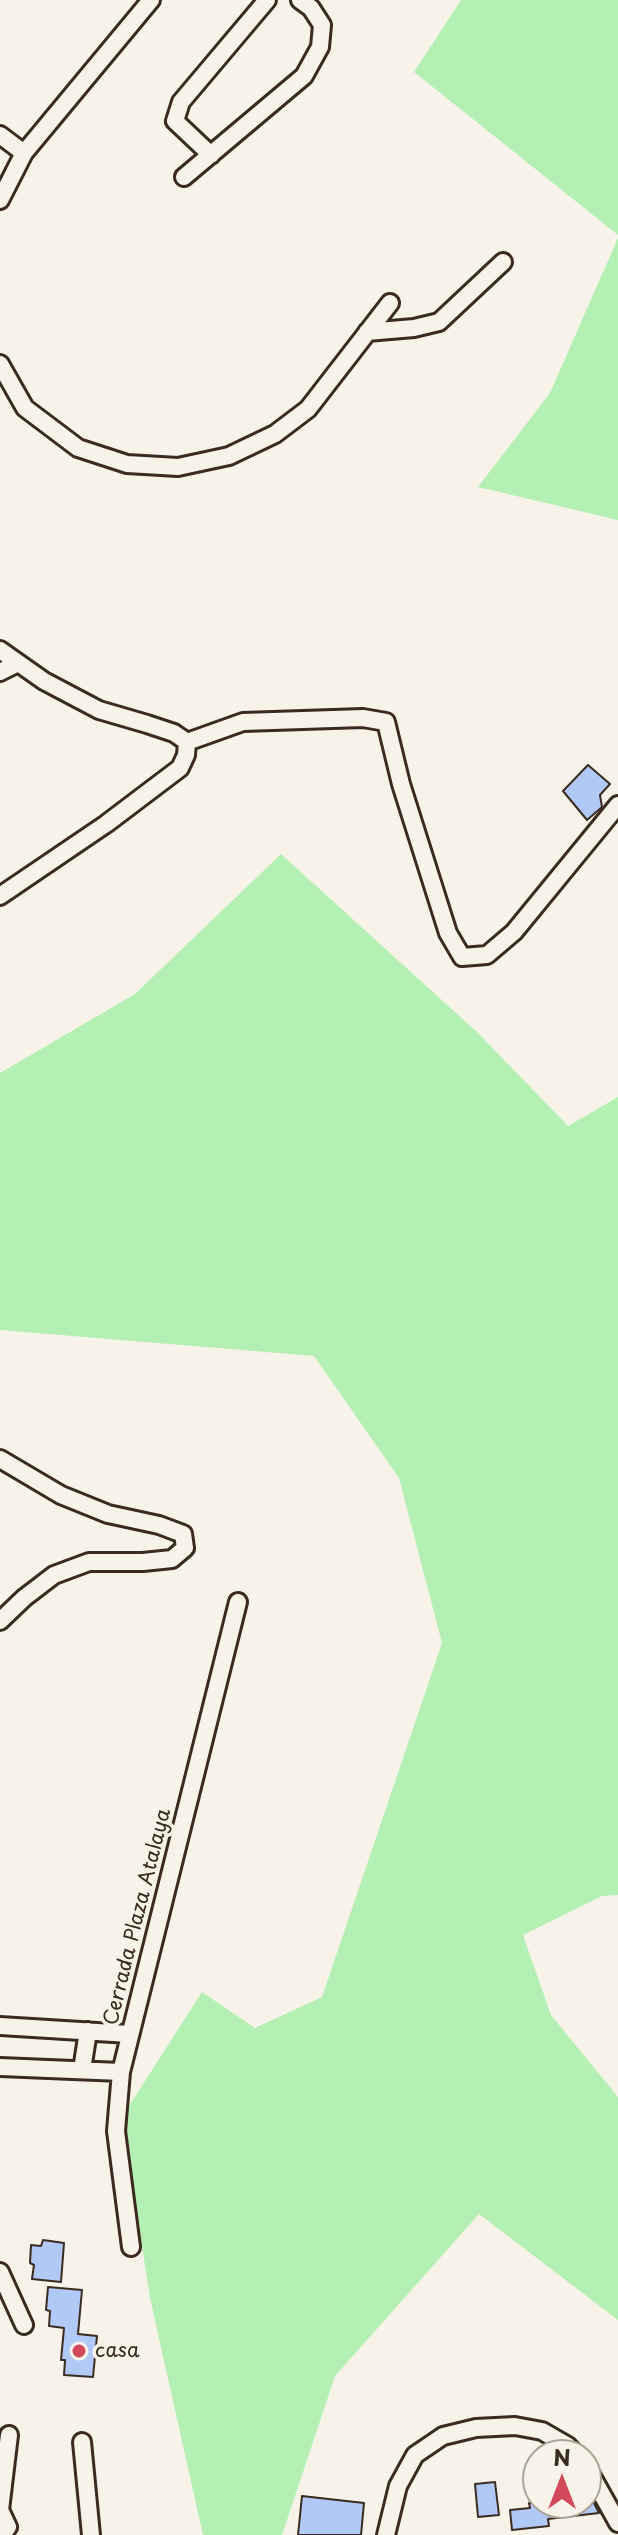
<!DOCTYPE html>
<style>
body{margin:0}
#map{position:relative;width:618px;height:2535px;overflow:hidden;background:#f7f3e8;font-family:"Playpen Sans",sans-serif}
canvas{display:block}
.north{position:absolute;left:522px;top:2439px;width:80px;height:80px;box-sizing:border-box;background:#f7f3e8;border:2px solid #aca397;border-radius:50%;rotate:0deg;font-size:22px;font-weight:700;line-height:32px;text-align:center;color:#3b2a1e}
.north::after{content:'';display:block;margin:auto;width:28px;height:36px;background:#d1495b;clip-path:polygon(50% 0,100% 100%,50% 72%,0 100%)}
</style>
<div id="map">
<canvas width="618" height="2535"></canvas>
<div class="north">N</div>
</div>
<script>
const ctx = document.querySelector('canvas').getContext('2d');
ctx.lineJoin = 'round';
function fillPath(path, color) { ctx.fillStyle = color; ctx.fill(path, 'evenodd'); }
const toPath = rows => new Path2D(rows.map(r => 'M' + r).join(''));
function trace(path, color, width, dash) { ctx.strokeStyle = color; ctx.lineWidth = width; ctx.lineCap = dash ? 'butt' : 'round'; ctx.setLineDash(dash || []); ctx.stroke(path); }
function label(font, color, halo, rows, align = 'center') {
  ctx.font = font + ' "Playpen Sans",sans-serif'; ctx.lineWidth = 7; ctx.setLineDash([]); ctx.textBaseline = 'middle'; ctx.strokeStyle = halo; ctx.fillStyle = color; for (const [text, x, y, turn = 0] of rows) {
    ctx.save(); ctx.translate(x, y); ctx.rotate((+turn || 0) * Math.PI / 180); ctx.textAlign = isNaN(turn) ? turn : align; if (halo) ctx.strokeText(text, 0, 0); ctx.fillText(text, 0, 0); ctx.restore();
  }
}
const green = toPath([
 [461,0,618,0,618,235,414,72],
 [618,238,618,520,478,487,550,393],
 [281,854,478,1033,568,1126,618,1097,618,1895,602,1896,523,1935,551,2015,618,2097,618,2320,479,2214,335,2376,282,2535,203,2535,150,2298,122,2117,202,1992,255,2028,322,1997,442,1643,399,1478,314,1356,0,1330,0,1073,135,994]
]);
const building = toPath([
 [588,765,610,784,600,795,602,807,587,820,563,791,588,765],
 [43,2240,64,2243,61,2282,32,2279,34,2265,30,2263,31,2245,41,2246,43,2240],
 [48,2287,82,2290,78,2334,97,2336,93,2377,64,2375,65,2360,61,2360,64,2328,49,2326,50,2311,46,2310,48,2287],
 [495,2482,499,2515,478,2517,475,2484,495,2482],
 [302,2496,364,2503,361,2535,298,2535,302,2496],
 [529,2503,594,2503,599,2513,548,2519,549,2526,512,2530,510,2510,530,2508,529,2503]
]);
const minor = toPath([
 [0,135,24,153],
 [211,155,175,121,181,102,267,0],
 [184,177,304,76,320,47,322,25,311,8,300,0],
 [0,200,24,153,151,0],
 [367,332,414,328,439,322,503,262],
 [0,364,25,408,78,448,127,464,178,467,229,456,275,434,308,409,390,303],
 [0,650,44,681,99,710,147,724,174,733,187,742],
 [0,672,18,663],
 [187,742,243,722,363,718,386,722,401,784,448,933,462,957,487,955,514,932,618,805],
 [0,896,106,824,180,768,186,755,187,742],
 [0,1459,61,1495,108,1514,159,1525,183,1534,185,1548,172,1559,143,1562,89,1562,54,1575,24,1598,0,1621],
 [0,2026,129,2034],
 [0,2067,121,2072],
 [82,2070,88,2031],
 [131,2247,116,2131,121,2072,238,1602],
 [0,2272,24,2325],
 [82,2442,91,2535],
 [586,2466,618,2523],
 [0,2510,9,2435],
 [0,2510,8,2527,2,2535],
 [386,2535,398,2486,415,2455,443,2436,476,2428,515,2426,542,2431,568,2446,576,2455]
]);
const markers = [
 [79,2351,8,"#d1495b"]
];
const streetNames = [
 ["Cerrada Plaza Atalaya",138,1917,-76]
];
const poiNames = [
 ["casa",95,2351]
];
fillPath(green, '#b4efb4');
fillPath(building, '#b1c9f7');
trace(building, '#3b2a1e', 2);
trace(minor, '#3b2a1e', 22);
trace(minor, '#f7f3e8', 16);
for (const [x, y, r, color] of markers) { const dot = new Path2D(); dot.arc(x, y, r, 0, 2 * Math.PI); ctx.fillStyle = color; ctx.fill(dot); trace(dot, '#f7f3e8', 3); }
label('20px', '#3b2a1e', '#f7f3e8', streetNames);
label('20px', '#3b2a1e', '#f7f3e8', poiNames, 'left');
</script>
